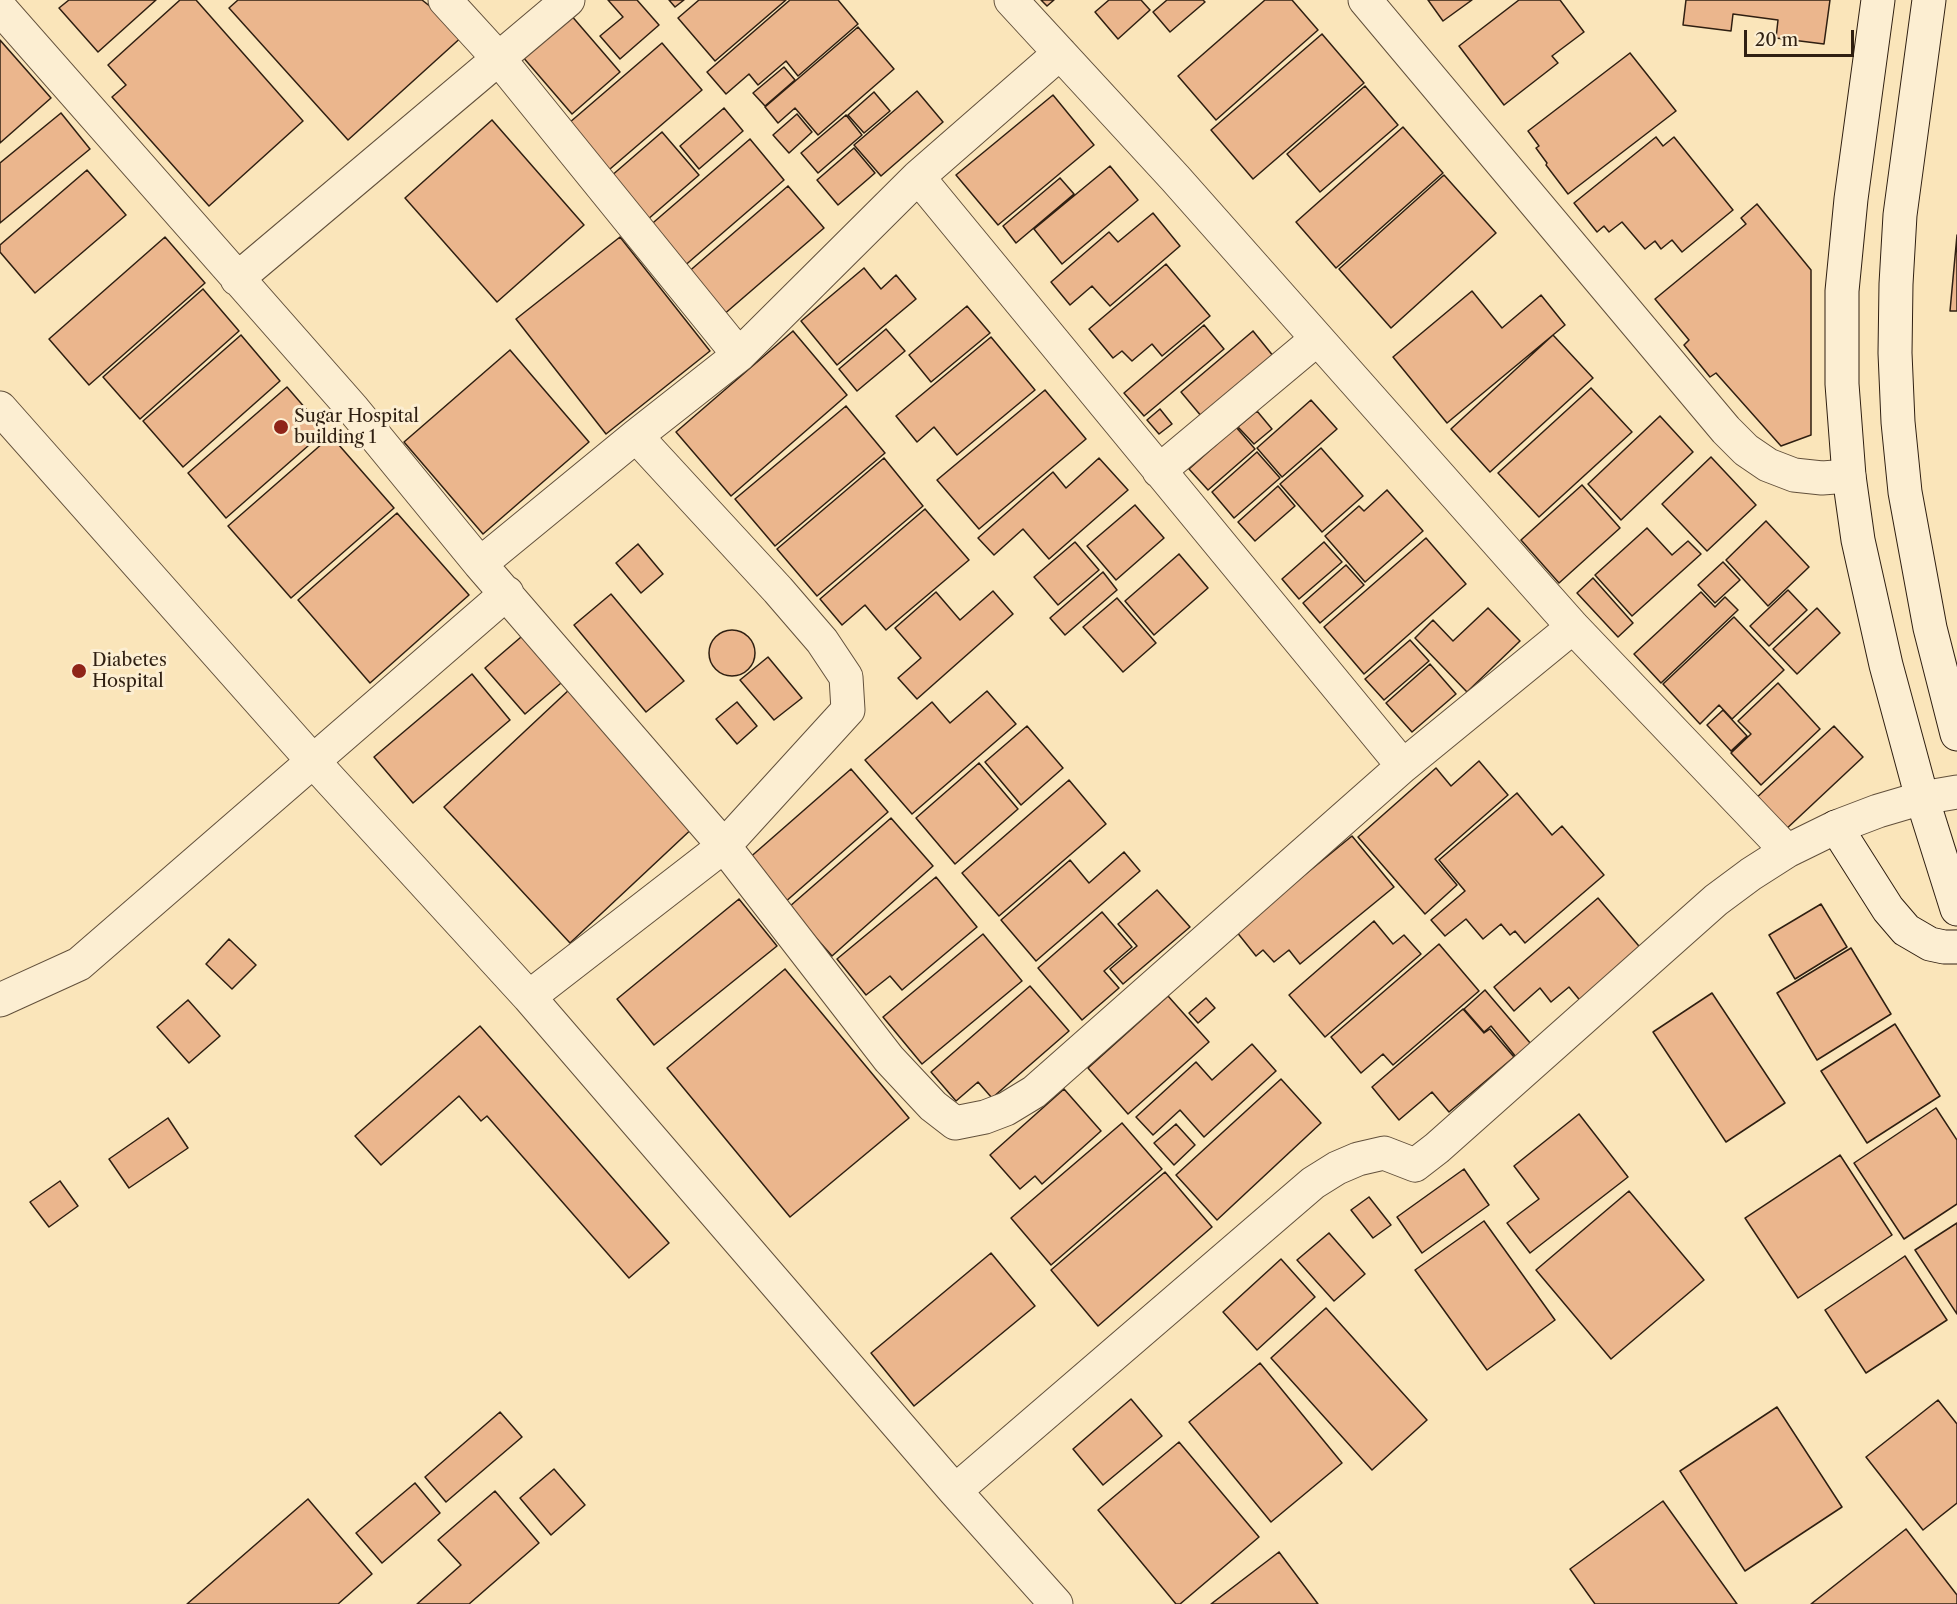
<!DOCTYPE html>
<style>
body{margin:0}
#map{position:relative;width:1957px;height:1604px;overflow:hidden;background:#fae5ba;font-family:"Libre Caslon Text",serif}
canvas{display:block}
.scale{position:absolute;left:1744px;top:30px;width:110px;height:27px;box-sizing:border-box;border:3px solid #2f1f11;border-top:0;padding-left:8px;font-size:18px;line-height:21px;white-space:nowrap;color:#2f1f11;-webkit-text-stroke:4px #fceed2;paint-order:stroke}
</style>
<div id="map">
<canvas width="1957" height="1604"></canvas>
<div class="scale">20 m</div>
</div>
<script>
const ctx = document.querySelector('canvas').getContext('2d');
ctx.lineJoin = 'round';
function fillPath(path, color) { ctx.fillStyle = color; ctx.fill(path, 'evenodd'); }
const toPath = rows => new Path2D(rows.map(r => 'M' + r).join(''));
function trace(path, color, width, dash) { ctx.strokeStyle = color; ctx.lineWidth = width; ctx.lineCap = dash ? 'butt' : 'round'; ctx.setLineDash(dash || []); ctx.stroke(path); }
function label(font, color, halo, rows, align = 'center') {
  ctx.font = font + ' "Libre Caslon Text",serif'; ctx.lineWidth = 6; ctx.setLineDash([]); ctx.textBaseline = 'middle'; ctx.strokeStyle = halo; ctx.fillStyle = color; for (const [text, x, y, turn = 0] of rows) {
    ctx.save(); ctx.translate(x, y); ctx.rotate((+turn || 0) * Math.PI / 180); ctx.textAlign = isNaN(turn) ? turn : align; if (halo) ctx.strokeText(text, 0, 0); ctx.fillText(text, 0, 0); ctx.restore();
  }
}
const building = toPath([
 [69,0,156,0,98,52,59,8,69,0],
 [180,0,196,0,303,121,209,206,112,97,126,85,108,65,180,0],
 [238,0,422,0,465,34,348,140,229,8,238,0],
 [608,0,637,0,659,25,620,59,600,36,623,17,608,0],
 [669,0,684,0,675,7,669,0],
 [699,0,786,0,715,61,678,18,699,0],
 [790,0,838,0,858,24,798,76,786,61,758,85,749,74,726,94,707,72,790,0],
 [1041,0,1054,0,1047,6,1041,0],
 [1109,0,1141,0,1150,10,1118,39,1095,12,1109,0],
 [1167,0,1203,0,1205,2,1170,32,1153,12,1167,0],
 [1265,0,1292,0,1318,30,1216,120,1178,76,1265,0],
 [1428,0,1472,0,1443,21,1428,0],
 [1519,0,1560,0,1584,32,1552,56,1558,63,1504,105,1459,46,1519,0],
 [1686,0,1830,0,1824,44,1776,38,1778,20,1733,14,1731,31,1683,25,1686,0],
 [570,14,620,72,572,114,522,56,570,14],
 [858,27,894,69,818,135,795,108,778,123,765,107,858,27],
 [1322,34,1364,83,1253,179,1211,130,1322,34],
 [0,40,51,98,0,143,0,40],
 [662,43,702,90,603,175,562,129,662,43],
 [1630,53,1676,111,1568,194,1546,165,1547,163,1536,148,1539,146,1528,131,1630,53],
 [784,67,795,80,765,106,753,93,784,67],
 [1365,86,1398,125,1320,192,1287,154,1365,86],
 [917,91,943,122,881,176,854,145,917,91],
 [874,92,890,111,864,133,848,115,874,92],
 [1053,95,1094,145,998,225,956,175,1053,95],
 [724,108,743,131,699,169,680,146,724,108],
 [61,113,90,149,0,223,0,163,61,113],
 [797,114,812,132,789,153,773,135,797,114],
 [846,115,862,135,818,173,801,153,846,115],
 [492,120,584,225,497,302,405,198,492,120],
 [1403,127,1443,173,1336,268,1296,222,1403,127],
 [662,132,699,175,647,220,610,177,662,132],
 [1656,137,1663,146,1674,137,1733,210,1682,252,1672,240,1661,249,1655,241,1645,249,1622,222,1609,232,1604,226,1597,232,1574,203,1656,137],
 [750,139,784,180,682,268,647,228,750,139],
 [854,148,875,173,838,205,817,180,854,148],
 [1110,166,1138,200,1062,264,1034,229,1110,166],
 [87,170,126,215,35,293,0,252,0,245,87,170],
 [1444,175,1496,233,1391,328,1339,269,1444,175],
 [1060,178,1074,194,1016,243,1003,226,1060,178],
 [788,186,824,228,722,316,686,274,788,186],
 [1757,204,1811,270,1811,435,1781,446,1716,373,1710,377,1684,345,1689,340,1655,299,1746,224,1741,218,1757,204],
 [1153,213,1180,246,1110,306,1092,286,1070,305,1051,282,1109,232,1118,242,1153,213],
 [1957,235,1957,311,1950,311,1957,235],
 [165,237,205,283,89,385,49,339,165,237],
 [620,237,710,351,606,434,516,319,620,237],
 [1166,264,1210,316,1162,356,1152,344,1132,361,1122,351,1113,358,1089,329,1166,264],
 [864,268,881,289,896,275,916,299,837,365,801,321,864,268],
 [203,289,239,331,140,419,103,377,203,289],
 [1472,291,1502,328,1541,295,1565,325,1447,423,1393,357,1472,291],
 [967,306,990,333,931,382,909,355,967,306],
 [1204,325,1224,349,1144,416,1124,393,1204,325],
 [886,329,905,351,857,391,839,369,886,329],
 [793,331,847,395,731,496,676,432,793,331],
 [1253,331,1274,357,1202,417,1181,392,1253,331],
 [241,335,280,381,183,467,143,421,241,335],
 [1553,335,1593,378,1490,472,1451,429,1553,335],
 [991,337,1035,390,957,455,934,427,917,442,896,416,991,337],
 [510,350,589,442,483,534,404,442,510,350],
 [287,387,325,431,226,518,188,473,287,387],
 [1591,388,1632,432,1539,517,1498,473,1591,388],
 [1045,390,1086,439,979,529,937,480,1045,390],
 [1311,400,1337,429,1282,477,1257,448,1311,400],
 [846,406,885,453,775,546,735,499,846,406],
 [1160,409,1172,424,1159,434,1147,420,1160,409],
 [1257,411,1272,429,1254,444,1238,427,1257,411],
 [1660,416,1693,452,1621,520,1588,484,1660,416],
 [1236,427,1255,449,1208,490,1189,469,1236,427],
 [331,436,394,508,291,598,228,526,331,436],
 [1321,448,1363,496,1322,532,1280,484,1321,448],
 [1257,452,1280,478,1234,518,1212,492,1257,452],
 [1711,457,1756,505,1707,551,1662,504,1711,457],
 [884,458,923,506,817,596,777,549,884,458],
 [1099,458,1128,490,1049,559,1023,529,994,555,978,538,1053,472,1066,488,1099,458],
 [1582,485,1620,528,1559,583,1521,540,1582,485],
 [1278,486,1295,506,1255,541,1238,522,1278,486],
 [1387,490,1423,531,1365,582,1325,536,1359,506,1364,511,1387,490],
 [1135,505,1164,538,1116,580,1087,546,1135,505],
 [925,509,969,560,886,630,865,605,842,625,820,599,925,509],
 [397,513,469,595,370,683,298,600,397,513],
 [1766,521,1809,567,1768,606,1726,560,1766,521],
 [1647,528,1672,555,1688,541,1701,554,1632,616,1595,575,1647,528],
 [1426,538,1466,584,1364,674,1324,627,1426,538],
 [1075,542,1099,570,1058,605,1034,577,1075,542],
 [1324,542,1342,562,1299,599,1282,579,1324,542],
 [638,544,663,574,641,593,616,563,638,544],
 [1179,554,1208,588,1154,635,1125,601,1179,554],
 [1723,562,1740,580,1715,603,1698,585,1723,562],
 [1346,565,1364,585,1320,623,1303,603,1346,565],
 [1103,572,1117,590,1065,635,1050,618,1103,572],
 [1593,578,1633,623,1618,637,1577,593,1593,578],
 [1788,590,1807,610,1769,646,1750,626,1788,590],
 [993,591,1013,614,917,699,898,678,921,658,895,628,936,592,960,620,993,591],
 [1701,592,1715,607,1725,597,1738,610,1661,683,1634,654,1701,592],
 [611,594,684,681,646,712,574,625,611,594],
 [1117,598,1156,643,1123,672,1083,627,1117,598],
 [1488,608,1520,641,1467,692,1415,638,1433,620,1453,641,1488,608],
 [1817,608,1840,633,1797,674,1773,649,1817,608],
 [1734,617,1784,670,1732,719,1719,705,1700,724,1663,684,1734,617],
 '709 653a23 23 0 1 1 46 0a23 23 0 1 1-46 0Z',
 [528,631,568,677,525,714,485,668,528,631],
 [1410,640,1429,661,1384,700,1365,679,1410,640],
 [768,657,802,698,774,720,740,680,768,657],
 [1430,664,1456,694,1412,732,1386,703,1430,664],
 [472,674,510,720,413,803,374,757,472,674],
 [1778,683,1820,729,1761,785,1731,753,1751,734,1738,721,1778,683],
 [571,688,697,824,570,943,444,807,571,688],
 [987,691,1016,724,912,814,865,760,932,702,950,723,987,691],
 [737,702,757,726,737,744,716,719,737,702],
 [1723,710,1747,736,1731,751,1707,725,1723,710],
 [1027,726,1063,768,1021,805,985,762,1027,726],
 [1834,726,1863,757,1783,832,1754,800,1834,726],
 [1479,761,1508,795,1435,859,1457,885,1425,914,1358,837,1436,768,1451,786,1479,761],
 [979,763,1018,809,955,864,916,818,979,763],
 [851,769,888,812,784,903,747,860,851,769],
 [1069,780,1106,824,999,916,962,873,1069,780],
 [1517,793,1552,835,1562,826,1604,875,1525,943,1515,931,1510,935,1501,924,1483,939,1466,919,1445,936,1431,920,1465,891,1439,860,1517,793],
 [891,818,933,866,832,956,789,907,891,818],
 [1352,836,1394,887,1300,964,1289,950,1274,962,1263,950,1256,956,1236,931,1352,836],
 [1124,852,1140,871,1036,961,1001,920,1070,860,1089,883,1124,852],
 [936,877,977,927,902,990,890,976,866,995,837,959,936,877],
 [1157,890,1190,927,1123,984,1110,969,1137,946,1118,924,1157,890],
 [1598,898,1644,952,1583,1004,1569,987,1551,1002,1540,988,1514,1011,1494,987,1598,898],
 [739,899,777,946,654,1045,617,999,739,899],
 [1821,904,1847,947,1795,979,1769,935,1821,904],
 [1102,912,1132,947,1104,971,1119,988,1082,1020,1038,968,1102,912],
 [1374,921,1393,944,1404,935,1421,954,1325,1037,1289,995,1374,921],
 [983,934,1022,981,922,1064,883,1017,983,934],
 [229,939,256,965,232,989,206,964,229,939],
 [1439,944,1479,991,1393,1065,1383,1054,1361,1073,1331,1037,1439,944],
 [1851,948,1891,1014,1817,1060,1777,993,1851,948],
 [785,969,909,1118,790,1217,667,1068,785,969],
 [1030,986,1069,1031,992,1098,978,1082,956,1101,931,1072,1030,986],
 [1485,990,1531,1044,1516,1057,1491,1026,1484,1032,1464,1009,1485,990],
 [1712,993,1785,1103,1726,1142,1653,1032,1712,993],
 [1168,996,1209,1042,1128,1114,1088,1068,1168,996],
 [1206,998,1215,1008,1198,1023,1189,1013,1206,998],
 [188,1000,220,1036,189,1063,157,1027,188,1000],
 [1463,1009,1484,1033,1490,1029,1514,1057,1449,1112,1432,1092,1399,1120,1372,1087,1463,1009],
 [1895,1024,1940,1096,1867,1143,1821,1071,1895,1024],
 [480,1026,669,1243,629,1278,487,1116,481,1121,459,1096,381,1165,355,1136,480,1026],
 [1252,1044,1276,1071,1204,1137,1180,1110,1153,1135,1136,1117,1196,1062,1212,1080,1252,1044],
 [1281,1079,1321,1123,1217,1220,1176,1175,1281,1079],
 [1064,1089,1101,1131,1042,1184,1035,1176,1020,1189,990,1155,1064,1089],
 [1936,1108,1957,1140,1957,1204,1904,1239,1854,1163,1936,1108],
 [1579,1114,1628,1177,1530,1253,1507,1223,1539,1199,1514,1166,1579,1114],
 [168,1118,188,1148,129,1188,109,1159,168,1118],
 [1122,1123,1162,1169,1051,1265,1011,1218,1122,1123],
 [1176,1124,1195,1145,1174,1165,1154,1143,1176,1124],
 [1840,1155,1892,1235,1798,1298,1745,1218,1840,1155],
 [1464,1169,1489,1205,1422,1253,1397,1217,1464,1169],
 [1165,1172,1212,1227,1098,1326,1051,1270,1165,1172],
 [60,1181,78,1206,49,1227,30,1202,60,1181],
 [1629,1191,1704,1280,1611,1359,1536,1270,1629,1191],
 [1369,1197,1391,1225,1373,1238,1351,1210,1369,1197],
 [1484,1221,1555,1320,1487,1370,1415,1270,1484,1221],
 [1957,1223,1957,1314,1915,1250,1957,1223],
 [1329,1233,1365,1274,1334,1301,1297,1260,1329,1233],
 [991,1253,1035,1306,914,1406,871,1353,991,1253],
 [1905,1256,1947,1320,1866,1373,1825,1310,1905,1256],
 [1281,1259,1315,1297,1257,1350,1223,1312,1281,1259],
 [1326,1308,1427,1420,1372,1470,1271,1358,1326,1308],
 [1260,1363,1342,1463,1271,1522,1189,1422,1260,1363],
 [1131,1399,1162,1436,1103,1485,1073,1449,1131,1399],
 [1938,1400,1957,1424,1957,1503,1923,1530,1866,1457,1938,1400],
 [1777,1407,1842,1507,1745,1571,1680,1471,1777,1407],
 [500,1412,522,1437,446,1502,425,1477,500,1412],
 [1179,1442,1259,1537,1180,1604,1176,1604,1098,1510,1179,1442],
 [554,1469,585,1505,551,1535,520,1498,554,1469],
 [415,1483,440,1513,382,1563,356,1533,415,1483],
 [495,1491,539,1543,469,1604,417,1604,461,1565,438,1540,495,1491],
 [308,1499,372,1574,338,1604,187,1604,308,1499],
 [1663,1501,1737,1604,1595,1604,1570,1569,1663,1501],
 [1906,1529,1957,1595,1957,1604,1811,1604,1906,1529],
 [1279,1552,1318,1604,1211,1604,1279,1552]
]);
const street = toPath([
 [445,0,499,59,739,355],
 [1011,0,1175,178,1573,627,1787,851],
 [1365,0,1726,430,1746,450,1768,465,1794,475,1822,478,1849,476],
 [0,8,353,409,480,564,724,846,889,1059,933,1106,955,1123,985,1117,1006,1109,1034,1092,1403,766,1573,627],
 [918,177,1403,766],
 [237,279,568,0],
 [0,408,312,760,529,997,955,1491,1056,1604],
 [1159,471,1317,339],
 [480,564,636,436,739,355,918,177,1060,53],
 [529,997,724,846,848,710,846,677,822,641,778,590,636,436],
 [0,1000,79,964,507,593],
 [955,1491,1313,1183,1337,1168,1358,1159,1384,1153,1415,1165,1437,1148,1716,900,1751,874,1787,851,1836,827,1878,811,1922,798,1957,792]
]);
const secondary = toPath([
 [1878,0,1851,199,1842,291,1842,384,1849,476,1858,540,1886,665,1922,798,1957,909],
 [1929,0,1900,215,1896,284,1895,353,1898,422,1905,492,1930,628,1957,734],
 [1836,827,1888,909,1906,930,1930,944,1944,947,1957,947]
]);
const markers = [
 [281,427,8,"#8f2418"],
 [79,671,8,"#8f2418"]
];
const poiNames = [
 ["Sugar Hospital",294,417],
 ["building 1",294,438],
 ["Diabetes",92,661],
 ["Hospital",92,682]
];
fillPath(building, '#ebb68d');
trace(building, '#2f1f11', 1.5);
trace(street, '#62503b', 35);
trace(secondary, '#2f1f11', 35);
trace(street, '#fceed2', 33);
trace(secondary, '#fceed2', 33);
for (const [x, y, r, color] of markers) { const dot = new Path2D(); dot.arc(x, y, r, 0, 2 * Math.PI); ctx.fillStyle = color; ctx.fill(dot); trace(dot, '#fceed2', 2); }
label('18px', '#2f1f11', '#fceed2', poiNames, 'left');
</script>
